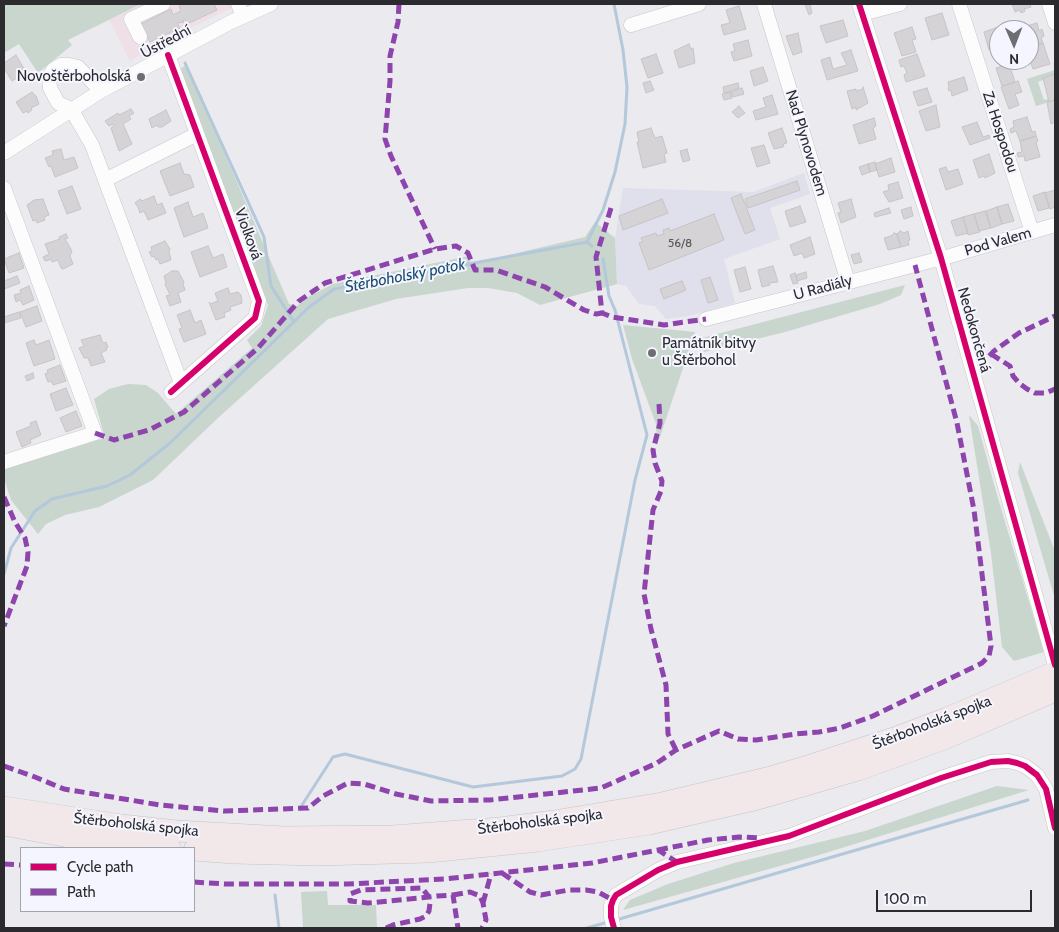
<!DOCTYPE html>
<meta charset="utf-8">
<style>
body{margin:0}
#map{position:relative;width:1059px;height:932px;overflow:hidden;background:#eaeaef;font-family:Cabin,sans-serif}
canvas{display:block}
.frame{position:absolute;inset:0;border:5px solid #2b2b2f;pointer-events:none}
.legend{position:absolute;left:20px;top:847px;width:175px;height:65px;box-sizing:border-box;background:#f4f5ff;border:1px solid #a4a4ac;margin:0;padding:6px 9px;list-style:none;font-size:15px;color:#2b2b2f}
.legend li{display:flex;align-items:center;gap:10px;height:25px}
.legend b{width:25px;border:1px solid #a4a4ac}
.north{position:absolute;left:989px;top:20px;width:50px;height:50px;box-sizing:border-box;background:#f4f5ff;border:1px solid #a4a4ac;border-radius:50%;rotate:179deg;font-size:14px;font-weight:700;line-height:20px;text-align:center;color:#2b2b2f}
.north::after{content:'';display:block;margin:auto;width:18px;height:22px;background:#6e6e72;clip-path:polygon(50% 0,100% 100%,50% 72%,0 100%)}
.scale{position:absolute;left:876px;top:890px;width:156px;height:22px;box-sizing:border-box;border:2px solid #2b2b2f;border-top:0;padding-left:6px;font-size:15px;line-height:18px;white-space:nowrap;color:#2b2b2f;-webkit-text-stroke:4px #f4f5ff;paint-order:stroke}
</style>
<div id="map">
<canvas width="1059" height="932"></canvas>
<div class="frame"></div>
<ul class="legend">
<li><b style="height:6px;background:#d6006c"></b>Cycle path</li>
<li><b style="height:6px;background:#8e44ad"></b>Path</li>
</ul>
<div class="north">N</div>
<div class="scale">100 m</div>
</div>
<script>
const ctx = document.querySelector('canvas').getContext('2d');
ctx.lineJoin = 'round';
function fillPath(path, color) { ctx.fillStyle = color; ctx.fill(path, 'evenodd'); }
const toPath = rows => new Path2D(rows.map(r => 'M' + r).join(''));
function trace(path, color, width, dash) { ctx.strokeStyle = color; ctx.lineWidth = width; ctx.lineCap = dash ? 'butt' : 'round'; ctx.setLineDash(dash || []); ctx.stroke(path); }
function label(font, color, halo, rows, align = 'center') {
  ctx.font = font + ' Cabin,sans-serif'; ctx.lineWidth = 4; ctx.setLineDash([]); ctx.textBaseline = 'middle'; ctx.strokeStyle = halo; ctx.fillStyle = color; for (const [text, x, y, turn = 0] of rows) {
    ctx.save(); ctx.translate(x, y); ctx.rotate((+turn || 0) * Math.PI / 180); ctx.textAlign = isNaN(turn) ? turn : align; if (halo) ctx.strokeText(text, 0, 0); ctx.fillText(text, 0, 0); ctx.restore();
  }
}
const commercial = toPath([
 [141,4,240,4,174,36,130,61,109,19]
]);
const built = toPath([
 [804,173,810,194,770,208,780,239,724,259,735,303,689,316,666,319,655,306,639,304,626,286,617,284,615,238,623,188,753,192]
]);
const green = toPath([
 [4,4,141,4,68,40,72,45,38,73,19,44,4,53],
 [187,65,289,304,297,306,308,297,333,284,469,256,471,264,585,237,595,222,615,238,617,284,540,305,517,293,488,288,468,288,396,299,328,319,219,417,153,480,99,507,65,515,46,524,38,534,11,500,4,478,4,469,105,438,94,399,109,389,128,384,146,385,158,393,176,414,252,348,247,340,261,326,268,305,180,69],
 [1055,70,1055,75,1038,82,1044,100,1048,99,1049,102,1036,106,1027,79],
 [905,285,901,295,880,304,785,332,704,352,701,345,702,338],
 [623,325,695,332,657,446,656,424,632,359],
 [969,415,978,426,997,495,1044,652,1014,661,1002,647,991,553],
 [1020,462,1055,551,1055,599,1018,473],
 [997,786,1029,790,819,855,623,910,630,900,668,884,734,863,865,831],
 [327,891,328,905,376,905,377,928,303,928,301,892]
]);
const stream = toPath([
 [185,63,264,237,271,286,294,322],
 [587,242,592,246],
 [4,574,11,548,35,511,52,499,107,486,130,475,170,443,308,308,334,289,587,242,603,210,615,172,625,124,627,87,623,50,614,4],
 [302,805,333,757,345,754,473,787,562,776,575,769,581,759,635,480,647,435,615,310,609,296,603,259],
 [275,895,279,928],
 [616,920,1028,800],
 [587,928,608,922]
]);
const building = toPath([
 [182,4,214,4,217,10,187,24,185,19,183,21,184,22,177,23,180,28,150,42,141,24,171,9,173,15,181,11,179,6,182,4],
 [805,4,810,4,812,13,809,15,805,4],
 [1012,4,1030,4,1031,7,1024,9,1025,11,1021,13,1020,10,1015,12,1012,4],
 [739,6,746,29,724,35,721,25,730,23,726,10,739,6],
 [942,13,949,35,932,40,925,18,942,13],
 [843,20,848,36,826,43,820,26,843,20],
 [1037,23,1039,31,1042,29,1044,36,1041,38,1043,43,1029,48,1029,30,1022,30,1020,28,1037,23],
 [912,27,916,39,912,40,916,52,902,56,894,33,912,27],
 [998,27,999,47,989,50,984,32,998,27],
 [798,33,802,52,793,55,786,36,798,33],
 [748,40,752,56,734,61,731,52,735,51,733,44,748,40],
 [1043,43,1050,64,1033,69,1029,58,1029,48,1043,43],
 [689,44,691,49,693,48,695,63,679,68,674,51,689,44],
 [851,50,858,71,827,80,821,60,830,57,833,69,847,65,841,53,851,50],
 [656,54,663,73,648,78,641,59,656,54],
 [917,54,925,76,906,82,904,75,907,73,904,66,901,67,899,60,917,54],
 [16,55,26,72,12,81,4,68,4,63,16,55],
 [1009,64,1015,82,1002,86,996,68,1009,64],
 [763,67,768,81,754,86,750,71,763,67],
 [1055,74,1055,100,1049,102,1043,78,1055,74],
 [964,77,968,90,952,96,951,91,948,90,949,87,948,82,964,77],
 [650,81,654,90,646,93,643,83,650,81],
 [1018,81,1022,92,1015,94,1019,105,1009,109,1001,87,1018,81],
 [738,83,739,88,724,93,723,87,738,83],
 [863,87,868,103,856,110,856,107,852,109,847,91,856,89,856,91,863,89,863,87],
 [742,88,744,94,733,97,731,92,742,88],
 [927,88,932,102,918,106,913,92,927,88],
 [32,92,36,96,39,104,31,108,32,110,28,113,27,111,23,113,16,102,32,92],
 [730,92,732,98,724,100,722,94,730,92],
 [772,95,778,114,756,120,753,111,766,107,763,98,772,95],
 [1055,100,1055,122,1051,124,1047,102,1055,100],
 [936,105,940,127,926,131,919,111,936,105],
 [739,106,745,113,738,118,732,112,739,106],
 [131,109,134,113,129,116,131,119,123,124,132,144,119,151,111,128,114,126,113,124,109,126,105,121,118,113,119,115,131,109],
 [166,110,171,121,162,127,158,127,157,125,152,128,149,119,166,110],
 [1027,117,1032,132,1035,131,1036,136,1020,141,1016,131,1011,133,1010,129,1014,127,1013,121,1027,117],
 [874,118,876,126,873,128,876,139,859,144,853,125,874,118],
 [977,122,983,137,989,135,990,138,970,145,962,127,977,122],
 [651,128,655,138,662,136,667,153,664,154,666,162,643,168,637,142,639,142,637,132,651,128],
 [782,128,787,143,783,144,784,146,783,147,774,149,768,133,782,128],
 [1036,136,1038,141,1036,142,1040,157,1025,161,1024,156,1018,157,1017,153,1022,152,1020,141,1036,136],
 [764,145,770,163,757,167,751,148,764,145],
 [61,149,64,160,74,157,78,168,55,177,51,166,49,167,45,158,53,155,52,151,61,149],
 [687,149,690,160,683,162,680,151,687,149],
 [989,154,995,173,985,178,984,176,979,178,973,160,989,154],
 [891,158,895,172,879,177,875,164,891,158],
 [875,162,877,170,870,172,868,164,875,162],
 [180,163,184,174,190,175,194,187,170,196,160,171,180,163],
 [868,164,870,172,862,175,859,167,868,164],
 [946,167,948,172,958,169,963,184,946,190,939,169,946,167],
 [797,181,800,190,748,208,745,199,797,181],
 [898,182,903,198,889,202,883,192,889,190,888,185,898,182],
 [72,186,81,209,67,214,58,191,72,186],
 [1055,190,1055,207,1050,209,1045,193,1055,190],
 [1045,192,1049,208,1038,211,1033,196,1045,192],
 [741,194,755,230,745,234,731,198,741,194],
 [154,196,157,205,162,203,166,213,148,220,144,211,140,213,138,207,135,203,140,199,142,201,154,196],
 [43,199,49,215,44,217,45,220,37,223,36,220,33,221,27,205,34,200,43,199],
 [662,199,668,213,623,230,619,216,662,199],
 [851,199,856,217,841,223,838,213,841,212,838,203,851,199],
 [188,202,193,217,203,213,208,228,184,237,174,208,188,202],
 [1008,204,1014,221,1002,224,997,207,1008,204],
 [800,206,806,222,790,227,785,211,800,206],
 [911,207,913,216,904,219,901,210,911,207],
 [997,207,1002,224,991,228,986,211,997,207],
 [889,208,891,213,875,217,874,213,889,208],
 [985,211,991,228,979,231,974,214,985,211],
 [714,214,724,240,649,270,639,243,643,242,641,238,656,233,657,236,664,234,663,230,669,228,670,231,714,214],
 [974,214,980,232,968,235,963,217,974,214],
 [963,217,968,233,956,236,951,221,963,217],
 [900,231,904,233,908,231,910,240,908,241,909,245,901,247,897,234,900,231],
 [894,233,897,234,901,247,888,250,884,238,891,236,894,233],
 [66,234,68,238,65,239,72,251,70,256,73,264,63,269,61,268,58,260,52,262,51,259,47,261,47,260,45,261,43,257,49,254,45,244,60,239,59,237,66,234],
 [810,237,815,254,804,258,802,253,794,256,790,245,810,237],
 [165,241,170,249,169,251,171,260,160,264,158,259,156,260,154,256,152,257,149,252,152,251,151,247,165,241],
 [208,246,213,258,223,254,227,267,200,277,191,252,208,246],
 [19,253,24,268,9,273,4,259,19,253],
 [859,253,862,262,854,264,851,255,859,253],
 [773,266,778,282,769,283,770,285,762,287,758,270,773,266],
 [745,267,751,289,740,292,734,270,745,267],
 [172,271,178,271,184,282,183,284,185,290,178,293,181,302,170,306,166,296,170,295,165,284,166,283,164,276,172,271],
 [806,272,807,278,797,281,796,275,806,272],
 [795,273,798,283,793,284,790,275,795,273],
 [17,276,20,283,4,289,4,281,17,276],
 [710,277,718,300,708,303,701,280,710,277],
 [682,281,686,290,664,299,660,289,682,281],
 [29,286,34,300,23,305,20,300,16,302,14,295,21,293,20,290,29,286],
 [228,288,230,294,238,292,241,295,242,303,230,307,231,310,224,313,225,317,216,320,209,302,210,304,218,301,215,293,228,288],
 [37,306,42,321,26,327,20,312,37,306],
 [190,310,195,323,201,320,206,334,184,342,179,329,182,328,177,315,190,310],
 [19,312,21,318,4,323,4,317,19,312],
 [100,335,102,341,104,343,106,342,108,347,106,348,107,350,101,353,105,362,91,366,88,358,84,358,79,348,84,346,81,340,100,335],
 [34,340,36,345,49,340,55,359,34,366,26,343,34,340],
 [60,365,66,381,53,385,51,381,48,382,45,374,48,373,47,370,60,365],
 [33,373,34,378,27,381,25,376,33,373],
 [66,388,73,405,56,411,50,394,66,388],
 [76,411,82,426,66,432,60,418,76,411],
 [36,421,41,435,30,440,31,443,22,447,16,432,31,426,30,423,36,421]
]);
const minor = toPath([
 [238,4,243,16],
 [764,4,848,282],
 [859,4,941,258,1055,665],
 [959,4,1032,232],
 [1049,4,1055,23],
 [862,14,900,4],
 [631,25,699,4],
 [140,37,131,19,163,4],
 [168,55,259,301,255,318,171,392],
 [101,91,78,67,69,65,61,65,53,70,49,77,50,88,58,103,71,109,92,145,181,383],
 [4,153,101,91,231,22,271,4],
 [105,180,197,134],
 [4,188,95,433,4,462],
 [706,319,950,256,1055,225],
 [614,928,611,917,611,906,613,900,616,895,658,870,677,862,789,836,941,778,991,762,1008,761,1017,763,1025,766,1037,775,1046,789,1055,828]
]);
const highway = toPath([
 [4,807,121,825,176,831,284,837,393,836,500,828,554,821,662,803,767,778,808,766,894,738,947,718,1055,672],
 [4,825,69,837,170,848],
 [194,850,234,853,318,855,428,852,538,841,649,824,758,799,858,770,944,739,1055,691]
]);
const quiet = toPath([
 [399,4,398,22,390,56,390,81,385,139,391,156,435,249],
 [611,208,596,257,602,313,612,317,664,325,706,319],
 [991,354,1010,366,1013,376,1019,383,1027,389,1035,393,1046,393,1055,389],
 [979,367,994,351,1019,333,1055,316],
 [659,404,660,423,653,450,655,463,662,481,661,491,653,510,644,594,651,629,666,685,668,734,676,750],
 [95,433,114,440,149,430,184,412,258,348,299,301,325,283,435,249,456,246,468,253,475,270,496,270,545,287,584,310,596,314,602,313],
 [4,497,15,522,25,538,28,552,27,566,4,626],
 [4,766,35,777,64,789,160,805,224,811,308,808,323,796,348,783,364,784,396,794,431,801,490,800,601,788,657,763,676,750,719,731,738,739,756,740,795,734,819,732,840,728,873,716,982,663,989,656,991,646,974,510,957,423,915,265],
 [658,850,708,840,739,837,761,838],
 [4,864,21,865],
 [502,873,530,892,541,895,569,890,586,890,598,892,613,900],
 [194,882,225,884,347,884,445,879,592,863,658,850,677,862],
 [453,895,470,892,480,896,483,903,486,920,482,928],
 [483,903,491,874],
 [386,928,393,925,420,919,426,916,429,911,430,903,429,897,422,888,361,890,350,894,350,901,368,903,429,897,437,896,453,895,458,928]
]);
const cycleway = toPath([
 [859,4,941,258,1055,665],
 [168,55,259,301,255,318,171,392],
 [614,928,611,917,611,906,613,900,616,895,658,870,677,862,789,836,941,778,991,762,1008,761,1017,763,1025,766,1037,775,1046,789,1055,828]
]);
const markers = [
 [141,77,5,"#6e6e72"],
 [652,353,5,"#6e6e72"]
];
const numberNames = [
 ["56/8",680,243]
];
const streetNames = [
 ["Ústřední",166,42,-28],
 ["Za Hospodou",1000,132,72],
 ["Nad Plynovodem",806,143,73],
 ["Violková",248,234,70],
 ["Pod Valem",998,242,-16],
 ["U Radiály",823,288,-15],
 ["Nedokončená",974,330,74],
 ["Štěrboholská spojka",932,723,-21],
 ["Štěrboholská spojka",540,822,-7],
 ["Štěrboholská spojka",136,825,6]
];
const poiNames = [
 ["Novoštěrboholská",131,77],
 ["Památník bitvy",662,344,"left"],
 ["u Štěrbohol",662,361,"left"]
];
const waterNames = [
 ["Štěrboholský potok",405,276,-11]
];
fillPath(commercial, '#eee0e6');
fillPath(built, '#dfe0ec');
fillPath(green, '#c8d6cd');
trace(stream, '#b3c8db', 3);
fillPath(building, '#d5d3d5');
trace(building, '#c6c4c6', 1);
trace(minor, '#c7c7cb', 15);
trace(highway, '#c5c5c8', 22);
trace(minor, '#fcfcfd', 14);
trace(highway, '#f2e8e9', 21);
trace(quiet, '#8e44ad', 5, [10, 5]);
trace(cycleway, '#d6006c', 6);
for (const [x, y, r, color] of markers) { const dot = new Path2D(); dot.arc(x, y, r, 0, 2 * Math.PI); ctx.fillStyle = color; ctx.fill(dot); trace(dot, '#f4f5ff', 2); }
label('12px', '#58585b', null, numberNames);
label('15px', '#2b2b2f', '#f4f5ff', streetNames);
label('15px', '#2b2b2f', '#f4f5ff', poiNames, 'right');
label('italic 16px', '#1b4d70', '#f4f5ff', waterNames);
</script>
